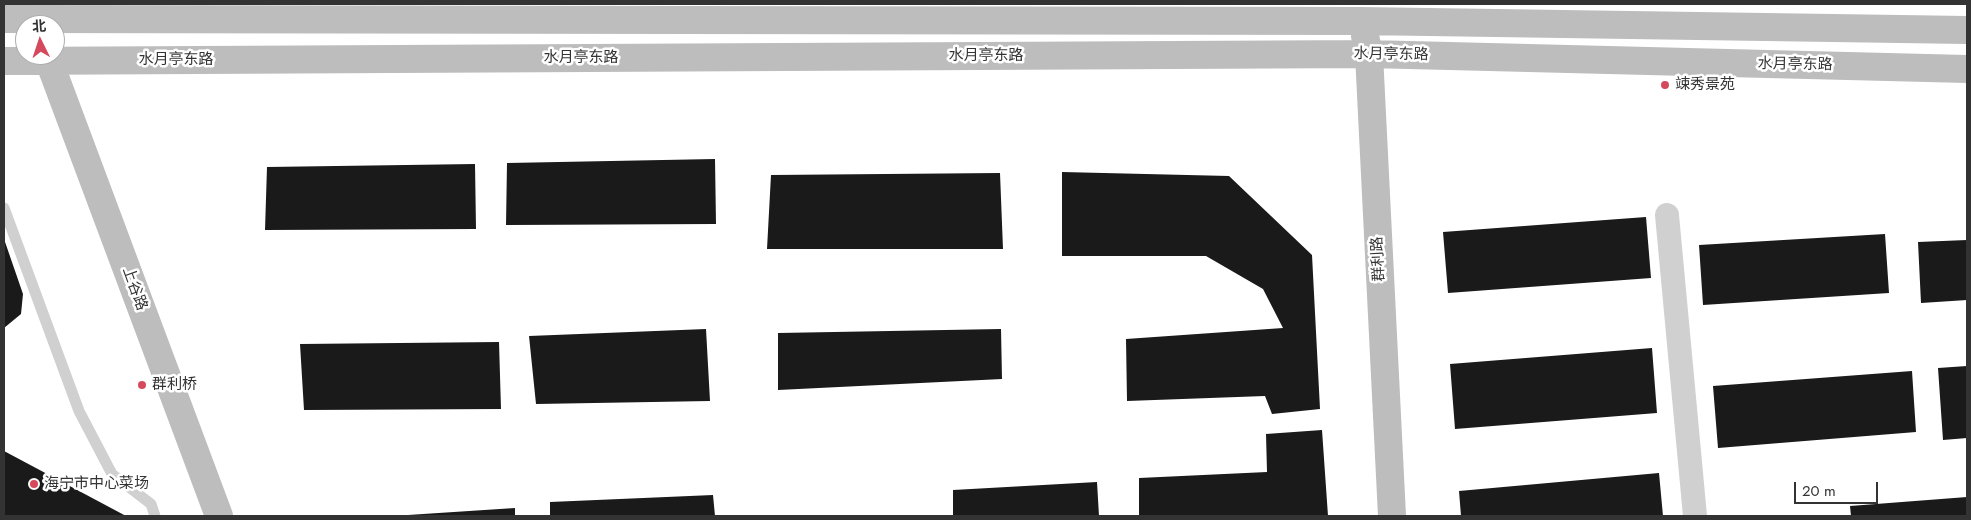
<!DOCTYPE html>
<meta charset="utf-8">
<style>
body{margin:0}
#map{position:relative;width:1971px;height:520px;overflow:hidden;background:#fff;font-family:Jost,"Noto Sans SC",sans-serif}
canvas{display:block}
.frame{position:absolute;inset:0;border:5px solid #333;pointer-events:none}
.north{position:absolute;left:15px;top:15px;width:50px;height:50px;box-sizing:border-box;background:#fff;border:1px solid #adadad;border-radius:50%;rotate:356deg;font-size:14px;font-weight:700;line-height:20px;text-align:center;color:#333}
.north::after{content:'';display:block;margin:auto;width:18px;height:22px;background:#d5495c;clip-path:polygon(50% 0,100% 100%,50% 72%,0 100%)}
.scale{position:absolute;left:1794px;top:482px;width:84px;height:22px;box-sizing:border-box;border:2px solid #333;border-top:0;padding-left:6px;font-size:15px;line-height:18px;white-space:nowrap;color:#333;-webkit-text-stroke:4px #fff;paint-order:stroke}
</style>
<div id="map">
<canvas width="1971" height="520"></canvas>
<div class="frame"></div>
<div class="north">北</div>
<div class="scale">20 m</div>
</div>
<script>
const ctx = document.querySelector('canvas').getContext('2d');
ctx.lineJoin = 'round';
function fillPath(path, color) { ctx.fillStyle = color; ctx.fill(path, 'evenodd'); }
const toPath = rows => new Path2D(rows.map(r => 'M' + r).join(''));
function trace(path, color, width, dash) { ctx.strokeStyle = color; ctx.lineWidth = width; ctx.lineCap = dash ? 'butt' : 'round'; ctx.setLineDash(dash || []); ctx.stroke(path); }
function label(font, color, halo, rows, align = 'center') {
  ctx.font = font + ' Jost,"Noto Sans SC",sans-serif'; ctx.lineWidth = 5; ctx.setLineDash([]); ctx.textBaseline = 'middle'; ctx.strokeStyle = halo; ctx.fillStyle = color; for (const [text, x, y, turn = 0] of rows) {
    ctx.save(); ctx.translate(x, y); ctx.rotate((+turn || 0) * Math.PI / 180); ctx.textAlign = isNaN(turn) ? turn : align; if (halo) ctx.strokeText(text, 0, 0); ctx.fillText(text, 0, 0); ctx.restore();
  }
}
const building = toPath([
 [715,159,716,224,506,225,507,163],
 [475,164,476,229,265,230,267,167],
 [1062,172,1229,176,1312,255,1320,409,1272,414,1265,396,1127,401,1126,339,1283,328,1263,289,1206,256,1062,256],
 [1000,173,1003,249,767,249,771,175],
 [1646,217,1651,278,1448,293,1443,232],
 [1885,234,1889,293,1703,305,1699,245],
 [4,239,23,294,21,314,4,328],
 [1967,240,1967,300,1921,303,1918,242],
 [706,329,710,401,536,404,529,336],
 [1001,329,1002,379,778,390,778,333],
 [499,342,501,409,304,410,300,344],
 [1652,348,1657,413,1455,429,1450,364],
 [1967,366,1967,438,1943,440,1938,368],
 [1912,371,1916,432,1718,448,1713,386],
 [1322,430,1328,516,1139,516,1139,478,1267,472,1266,434],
 [4,451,126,516,4,516],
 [1659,473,1663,516,1461,516,1459,491],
 [1097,482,1099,516,953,516,953,490],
 [713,495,715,516,550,516,550,502],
 [1967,497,1967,516,1851,516,1850,506],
 [515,508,515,516,408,516,408,515]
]);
const lane = toPath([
 [4,208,79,411,112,474,151,504,155,516]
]);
const street = toPath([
 [1667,215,1695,516]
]);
const secondary = toPath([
 [4,19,1361,21,1967,30],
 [1365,36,1369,54,1392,516],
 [4,61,1369,54,1967,69],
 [49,61,219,516]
]);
const markers = [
 [1665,85,5,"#d5495c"],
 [142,385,5,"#d5495c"],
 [34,484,5,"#d5495c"]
];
const streetNames = [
 ["水月亭东路",1391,55,1],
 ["水月亭东路",986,56],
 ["水月亭东路",581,58],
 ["水月亭东路",176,60],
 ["水月亭东路",1795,65,1],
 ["群利路",1379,259,-93],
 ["上谷路",134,289,70]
];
const poiNames = [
 ["竦秀景苑",1675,85],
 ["群利桥",152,385],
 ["海宁市中心菜场",44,484]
];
fillPath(building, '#1a1a1a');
trace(lane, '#d0d0d0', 11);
trace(street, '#d0d0d0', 24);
trace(secondary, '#bdbdbd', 28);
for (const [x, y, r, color] of markers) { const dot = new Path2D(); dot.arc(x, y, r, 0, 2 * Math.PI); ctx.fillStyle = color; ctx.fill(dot); trace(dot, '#fff', 2); }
label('15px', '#333', '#fff', streetNames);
label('15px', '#333', '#fff', poiNames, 'left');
</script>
